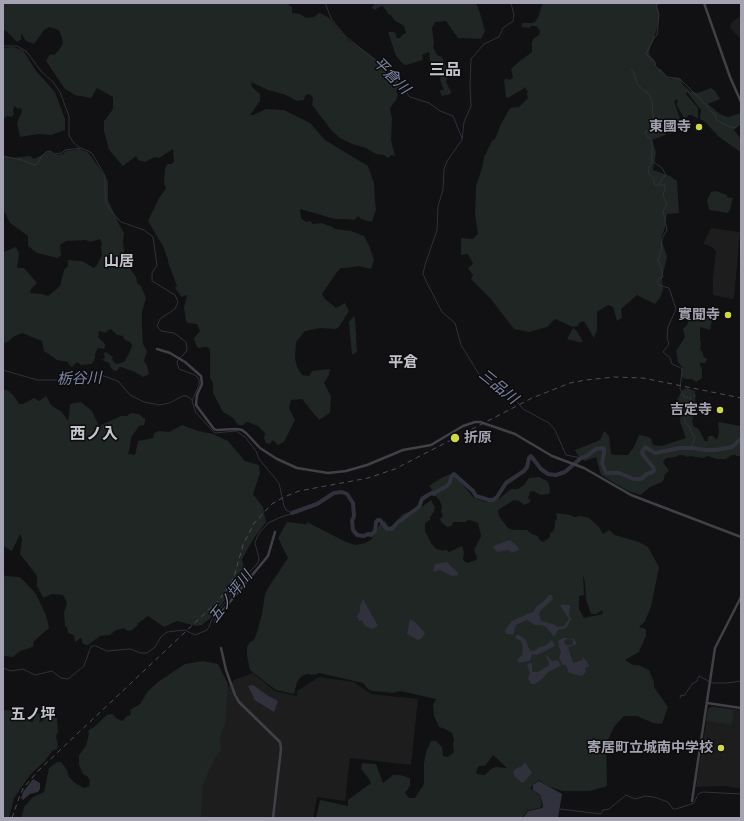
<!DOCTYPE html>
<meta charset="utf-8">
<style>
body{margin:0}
#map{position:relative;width:744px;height:821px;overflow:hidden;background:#111012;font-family:"Fira Sans Condensed",sans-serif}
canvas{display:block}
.frame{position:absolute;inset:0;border:4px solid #a5a3b1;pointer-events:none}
</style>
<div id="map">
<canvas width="744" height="821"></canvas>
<div class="frame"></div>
</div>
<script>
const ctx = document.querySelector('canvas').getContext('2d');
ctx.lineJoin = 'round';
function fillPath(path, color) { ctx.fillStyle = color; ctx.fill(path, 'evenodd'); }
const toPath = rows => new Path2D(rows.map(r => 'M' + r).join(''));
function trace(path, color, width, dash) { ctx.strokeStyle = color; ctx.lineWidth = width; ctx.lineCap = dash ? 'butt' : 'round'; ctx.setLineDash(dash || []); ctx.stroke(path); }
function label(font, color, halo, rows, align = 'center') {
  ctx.font = font + ' "Fira Sans Condensed","Noto Sans JP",sans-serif'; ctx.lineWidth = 3; ctx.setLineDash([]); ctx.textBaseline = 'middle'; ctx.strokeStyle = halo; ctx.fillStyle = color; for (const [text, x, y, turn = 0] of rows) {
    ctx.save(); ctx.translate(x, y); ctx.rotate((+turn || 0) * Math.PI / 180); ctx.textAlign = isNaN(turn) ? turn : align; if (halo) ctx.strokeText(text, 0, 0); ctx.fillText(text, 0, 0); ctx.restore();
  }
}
const built = toPath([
 [741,15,741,39,730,28,731,23],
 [711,228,740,232,734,298,732,299,713,295,713,277,716,251,712,247,703,244],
 [253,673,275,691,297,696,297,691,319,677,354,682,371,694,418,699,411,765,350,758,345,801,317,797,313,818,198,818,201,784,217,700,234,680],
 [712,706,741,710,741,789,727,786,696,787,708,709]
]);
const green = toPath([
 [3,3,287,3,292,7,292,13,300,14,306,18,314,17,319,13,328,17,348,40,366,52,385,66,401,87,396,91,398,95,396,100,390,108,392,119,391,140,395,156,391,155,388,158,384,155,376,154,366,148,352,144,340,138,332,131,312,105,313,98,311,95,307,94,305,96,304,100,297,101,286,95,268,90,251,82,252,87,260,94,260,101,250,115,253,115,266,109,284,110,310,123,325,140,368,166,374,183,375,202,376,209,372,222,361,219,358,216,354,220,347,219,335,219,300,209,301,218,306,222,310,221,313,224,322,223,326,225,331,226,335,229,351,231,364,236,369,245,374,260,371,269,359,266,347,268,341,268,337,272,322,294,325,299,336,308,345,303,349,311,339,327,336,329,320,328,305,331,296,342,295,358,297,367,302,375,309,376,312,371,330,369,329,375,324,383,331,396,330,413,319,420,302,399,291,400,289,408,295,420,284,442,278,445,273,440,270,444,266,443,264,438,265,433,258,426,247,422,243,425,238,425,233,418,223,412,213,393,213,383,210,378,210,351,209,348,206,347,198,348,196,345,194,338,200,331,197,324,188,323,186,321,184,307,187,296,186,295,182,297,180,295,175,288,177,286,168,262,168,259,166,255,164,248,148,221,159,198,166,188,164,183,165,169,167,164,171,164,174,162,173,149,159,158,155,157,145,162,138,160,136,156,123,166,109,150,104,131,104,121,113,109,113,97,97,88,91,98,75,95,65,89,46,61,50,54,54,55,59,50,63,43,61,35,59,30,49,27,44,30,34,44,26,41,21,33,21,40,17,42,5,30,3,33],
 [375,3,476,3,480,13,485,31,481,39,458,38,446,21,435,22,432,28,434,43,433,47,437,55,442,57,445,63,449,75,446,82,451,92,450,94,442,96,440,92,441,90,444,90,440,80,441,75,439,72,436,62,430,61,429,52,422,55,423,60,410,64,405,65,402,63,396,56,388,32,394,32,396,34,396,38,400,38,402,35,406,33,404,26,394,20,391,15,388,14,386,10,382,6,374,10,372,7],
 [543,3,660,3,657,6,659,11,659,17,654,40,650,48,649,54,655,61,655,67,661,69,667,77,671,79,674,77,680,78,683,85,690,91,698,93,711,88,715,91,720,99,708,104,720,114,728,117,741,113,741,123,734,130,741,139,741,151,739,151,719,137,704,121,700,119,701,110,687,92,686,94,698,108,698,119,692,115,688,115,686,119,685,117,684,118,676,104,678,102,677,99,674,101,680,119,665,135,652,140,656,152,653,170,670,176,677,181,679,213,667,214,665,228,661,238,667,257,662,278,663,290,660,298,655,304,637,295,621,309,622,318,617,321,613,307,608,305,597,312,597,330,594,338,584,321,579,323,578,326,573,327,555,319,547,327,529,332,514,329,490,298,471,279,473,275,468,268,473,264,468,254,461,255,461,238,473,239,478,234,475,215,476,187,483,164,484,157,492,141,495,139,501,124,510,108,519,107,528,98,527,94,528,91,526,90,526,87,508,98,506,97,504,80,507,78,508,80,513,78,511,69,521,60,532,52,532,42,534,38,538,36,540,32,539,29,536,26,531,26,529,28,525,27,523,28,521,25,523,23,533,23,536,21,539,15,541,7],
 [13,47,23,50,36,71,55,92,65,119,65,130,51,135,38,134,20,137,17,123,22,111,21,108,18,109,15,106,13,110,14,114,12,117,7,116,3,119,3,48],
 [80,149,87,152,91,156,108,181,108,200,119,224,124,233,123,243,125,256,132,272,135,275,137,280,137,283,141,286,146,298,142,312,142,329,143,344,147,351,144,361,147,365,149,374,143,377,135,372,121,367,119,367,118,370,115,371,111,368,109,363,102,360,105,358,104,353,106,352,113,357,112,360,116,364,121,363,125,361,131,349,132,345,130,342,125,340,123,336,117,335,111,329,107,331,106,333,99,331,98,337,105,344,105,346,104,349,98,348,95,354,95,358,92,364,81,365,77,362,72,367,69,365,68,362,57,360,44,351,42,341,22,333,13,337,10,340,3,344,3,252,16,247,19,253,17,268,24,268,37,283,31,289,30,293,42,294,48,296,60,286,64,270,68,266,68,260,82,261,94,268,97,265,102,255,101,246,102,244,100,239,90,242,86,240,66,241,60,245,61,255,58,258,37,253,28,246,28,236,10,223,3,209,3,155,10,158,30,156,34,159,50,151,54,154,58,155,63,154,66,151],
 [716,191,727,195,727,197,733,198,730,209,728,213,709,210,707,200,711,192],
 [701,309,714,311,710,330,700,327,700,340,701,343,700,350,703,352,703,356,707,359,707,360,705,363,700,363,700,366,702,368,702,378,696,382,692,379,685,379,682,377,682,367,678,362,676,351,685,337,683,329,687,325,688,322,684,312,687,311,688,316,692,318,694,320,695,312],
 [354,316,355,317,357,352,352,355,349,322],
 [573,328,577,331,583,342,579,342,567,339],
 [687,388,695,391,695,394,696,395,695,401,702,406,701,413,693,417,692,421,694,427,698,428,705,441,708,441,708,437,710,436,713,436,717,440,719,432,718,425,719,422,741,426,740,456,736,456,736,455,732,455,726,459,716,459,708,456,703,458,690,456,686,457,683,455,679,455,676,457,666,458,663,462,669,471,665,474,664,479,662,482,650,487,641,495,628,491,601,475,596,457,585,461,581,459,577,454,575,450,600,440,603,433,605,431,609,436,611,454,615,455,628,455,634,447,639,435,645,436,651,438,653,445,662,446,686,438,680,422,681,404,676,402,682,390],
 [3,389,9,391,14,396,19,404,23,404,34,398,39,401,46,396,51,405,62,412,68,421,69,415,70,404,81,402,92,411,99,426,121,416,127,416,131,413,139,414,145,419,145,422,144,425,139,426,131,438,130,446,128,454,135,455,138,441,153,438,154,433,159,431,169,432,182,425,198,431,213,434,228,441,245,461,259,465,260,473,253,494,263,507,266,522,254,538,242,559,245,573,213,616,202,625,196,626,177,621,164,627,148,616,137,624,138,625,132,630,128,631,124,628,116,630,110,635,100,636,88,645,83,644,81,638,75,642,74,635,68,633,67,627,65,626,64,612,67,603,63,595,52,594,43,598,37,586,37,576,20,554,22,539,20,534,12,551,3,546],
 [453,473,474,498,486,502,493,501,500,498,511,489,518,489,524,485,529,478,539,477,547,481,549,484,550,490,549,494,541,495,533,491,530,492,528,498,531,500,529,503,524,505,519,501,514,500,498,510,499,516,508,528,514,530,527,530,532,534,538,536,539,539,543,542,550,537,550,533,553,532,555,526,555,521,557,519,556,513,570,515,574,517,581,516,589,518,599,527,603,534,609,530,615,535,639,542,648,547,659,567,651,607,645,621,639,627,646,629,646,636,639,652,625,660,633,665,638,665,649,670,654,682,654,687,668,707,662,724,653,723,637,716,624,716,614,727,606,744,607,786,590,791,562,791,548,786,539,780,530,788,540,796,542,805,540,808,528,810,522,818,316,818,320,800,348,806,348,800,371,783,369,779,361,769,362,763,376,764,383,783,393,775,400,775,410,778,410,786,405,793,409,798,415,798,424,784,424,763,426,752,431,741,436,741,442,747,443,756,448,757,454,752,453,746,454,740,452,733,445,729,439,727,434,716,433,705,436,699,400,691,393,693,372,691,368,689,363,683,319,673,315,675,307,674,302,676,297,682,294,694,276,690,250,670,247,656,247,647,250,642,254,640,256,635,262,614,265,594,268,588,288,558,278,538,287,522,304,524,306,525,307,522,346,542,356,545,365,543,371,540,379,525,385,521,389,527,393,525,403,514,420,508,431,500,435,508,434,509,434,512,430,517,430,520,425,523,425,531,431,543,436,549,444,551,445,549,449,552,462,546,464,553,463,560,467,563,476,560,477,557,474,550,481,536,478,523,469,520,465,522,453,522,452,526,447,527,441,522,440,519,443,516,441,512,442,506,439,500,431,491,432,489,429,486,441,478],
 [583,574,585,583,586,599,591,614,597,614,602,610,603,614,584,618,579,609,579,596,584,595],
 [493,755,507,768,496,767,491,769,485,775,477,774,476,772,479,766,485,766],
 [3,572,5,576,19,577,24,581,36,594,46,615,49,628,34,641,33,647,20,651,13,657,3,656],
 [203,661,218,664,228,684,225,725,220,736,221,749,213,762,203,784,201,818,21,818,24,807,33,797,44,792,49,768,57,762,61,762,67,770,69,777,75,783,84,788,89,786,90,781,88,777,83,774,79,765,79,755,86,746,89,734,88,732,90,729,93,728,107,715,112,714,116,718,122,721,127,716,129,716,131,714,130,710,140,704,148,691,158,682,185,664],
 [711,707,734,710,732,725,706,721,708,709],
 [20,708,24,709,24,713,23,713,28,721,31,722,33,722,35,713,39,714,42,716,39,722,43,721,43,713,48,716,57,718,58,732,56,736,58,745,57,749,52,751,45,761,30,775,21,788,14,798,9,818,3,818,3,710,20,711]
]);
const water = toPath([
 [510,540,518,547,519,550,511,553,510,550,507,550,497,552,494,548,493,546],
 [447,562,458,573,458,575,452,576,440,570,433,572,435,564],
 [549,595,552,595,553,599,541,610,539,614,541,621,553,624,558,627,564,626,569,619,560,605,570,605,569,615,571,619,567,627,564,629,559,629,554,637,546,627,541,625,535,625,527,620,516,625,513,635,506,634,505,630,512,621,527,614,533,612,537,606,544,601],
 [363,599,378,626,372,629,365,626,362,620,359,621,358,617,356,617,360,612,360,606],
 [410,619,415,622,425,633,421,639,418,640,407,634],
 [517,634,525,639,530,651,536,650,539,647,545,646,552,640,555,646,537,655,532,654,531,659,529,661,519,663,517,660,523,654,522,653,523,647,521,641,515,638],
 [563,638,569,638,564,641,565,644,567,645,571,645,573,644,573,641,570,638,574,639,577,644,568,647,573,663,583,660,582,657,587,661,589,666,585,668,586,672,582,676,569,673,566,665,562,665,561,661,559,658,561,652,560,650,558,641],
 [546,655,552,661,558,660,561,666,548,672,543,678,535,684,531,684,528,678,530,673,527,665,529,663,532,664,532,672,538,672,549,665,548,660,545,655],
 [253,685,267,695,278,701,274,712,253,699,254,698,248,686],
 [525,762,532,773,525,781,522,783,514,776,513,772,515,769,522,766],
 [33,779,40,783,40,789,38,792,30,794,23,800,21,798,23,792],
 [539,781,562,794,558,818,523,818,528,811,542,808,543,805,540,795,533,790,533,785]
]);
const stream = toPath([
 [325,3,332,20,345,36,388,70,410,97,429,103,440,111,453,116,462,138],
 [511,3,514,15,513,21,503,28,499,37,484,44,471,59,470,87,471,106,464,122,462,140,447,161,444,169,443,190,438,206,437,230,425,265,423,274,427,283,442,312,455,323,461,345,480,376,509,392,523,409,549,423,555,430,566,455,581,458],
 [658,3,656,6,659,14,657,35,653,39,646,54,655,62,656,67,667,77,680,79,708,107,710,111,715,114,717,121,734,128,738,126,741,122],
 [3,46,17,46,26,51,41,71,53,82,60,92,69,116,69,136,74,143,80,148],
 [631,69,634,73,637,84,643,90,648,93,652,101,654,126,652,128,645,132,648,138,650,137,652,143,652,161,662,168,666,175,661,180,660,183,660,185,665,185,665,188,663,195,667,205,663,211,667,230,662,238,661,252,658,260,661,266,663,277,659,278,657,282,659,285,669,288,676,309,668,327,667,338,669,344,663,352,670,358,672,364,681,368,682,371,680,389,684,397,691,398,689,404,696,408,685,416,685,423,690,427,691,432,695,437,692,448],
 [3,156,22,160,34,165,37,164,42,156,46,152,50,151,55,154,62,153,65,150,81,148,92,153,105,176,105,195,106,203,110,210,121,222,144,230,153,237,157,265,152,273,152,281,175,295,178,302,175,309,160,319,157,326,161,331,174,333,186,342,187,348,186,352,178,360,177,363,179,369,195,375,199,379,199,385,192,401,196,413,210,428,215,433,236,431,245,437,256,451,259,459,279,483,284,506,286,510,292,513],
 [652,162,648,168,649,174,653,177,655,185,659,185],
 [3,370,37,380,77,380,91,375,101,375,118,381,130,395,144,402,160,405,169,403,183,396,187,396,192,400],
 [3,668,11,671,23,669,35,675,52,671,61,678,68,679,84,666,91,646,96,646,107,651,130,649,141,653,147,653,155,647,161,637,167,632,185,630,195,635,207,630,209,627,211,621,243,579,258,563,259,558,255,543,257,537,261,531,268,523,281,517,291,514],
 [680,698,681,695,684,696,692,684,697,681,699,676,712,683,727,683,741,681],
 [560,809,601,814,603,810,609,809,626,795,635,799,645,796,654,797,668,802,673,809,676,809,694,803,698,794,703,792,741,794]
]);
const river = toPath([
 [292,513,317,504,334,493,342,492,347,494,353,503,354,516,352,521,353,530,357,535,364,536,368,534,371,535,375,531,376,522,378,520,380,520,387,529,392,529,397,523,419,507,422,499,428,495,432,493,434,494,436,492,447,486,450,482,451,477,454,474,473,491,476,496,489,500,493,500,497,497,506,483,524,471,527,467,529,458,531,456,541,469,548,474,556,475,565,472,581,458,587,456,596,449,603,448,604,449,604,453,602,463,606,473,619,473,634,479,641,479,647,474,653,472,654,470,653,467,643,455,642,452,645,447,655,453,680,448,692,448,705,450,716,450,732,447,741,439]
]);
const secondary = toPath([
 [704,3,730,77,741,102],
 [157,349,170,353,185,362,201,376,202,384,197,395,196,405,214,429,216,430,236,429,242,430,247,434,260,448,277,459,297,468,328,473,346,471,367,465,403,450,431,445,463,426,475,422,480,422,515,434,552,456,584,468,631,495,741,537],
 [215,622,219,615,268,556,275,532],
 [221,648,226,670,235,695,239,702,280,742,281,749,273,818],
 [707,703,741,708],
 [692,801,715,648,741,597]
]);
const rail = toPath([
 [12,818,20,795,24,787,40,769,219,600,225,592,234,577,243,545,254,523,272,504,284,497,299,491,368,478,395,469,532,398,570,383,586,380,614,377,643,378,741,398]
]);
const markers = [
 [699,127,4,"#d0da40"],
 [728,315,4,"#d0da40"],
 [720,410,4,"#d0da40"],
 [455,438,5,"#d0da40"],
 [721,748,4,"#d0da40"]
];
const poiNames = [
 ["東國寺",691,127],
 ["實聞寺",720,315],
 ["吉定寺",712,410],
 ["折原",464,438,"left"],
 ["寄居町立城南中学校",713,748]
];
const waterNames = [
 ["平倉川",391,76,45],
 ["栃谷川",79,379,-2],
 ["三品川",498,387,39],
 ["五ノ坪川",231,597,-52]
];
const neighbourhoodNames = [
 ["山居",119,262],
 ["平倉",403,363],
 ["五ノ坪",33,715]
];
const quarterNames = [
 ["三品",445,71],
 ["西ノ入",94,435]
];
fillPath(built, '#1d1d1e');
fillPath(green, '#1f2623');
fillPath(water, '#30313c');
trace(stream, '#30313c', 1);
trace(river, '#30313c', 4);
trace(secondary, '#414046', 2.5);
trace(rail, '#504e55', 1, [5, 4]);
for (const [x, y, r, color] of markers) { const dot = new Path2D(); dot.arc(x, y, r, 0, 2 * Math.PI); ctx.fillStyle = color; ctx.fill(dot); trace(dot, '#0c0c0d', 1.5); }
label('bold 14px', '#a5a3b1', '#0c0c0d', poiNames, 'right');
label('italic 15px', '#7e84a8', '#0c0c0d', waterNames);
label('bold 15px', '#c5c4cd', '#0c0c0d', neighbourhoodNames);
label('bold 16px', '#c5c4cd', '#0c0c0d', quarterNames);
</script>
